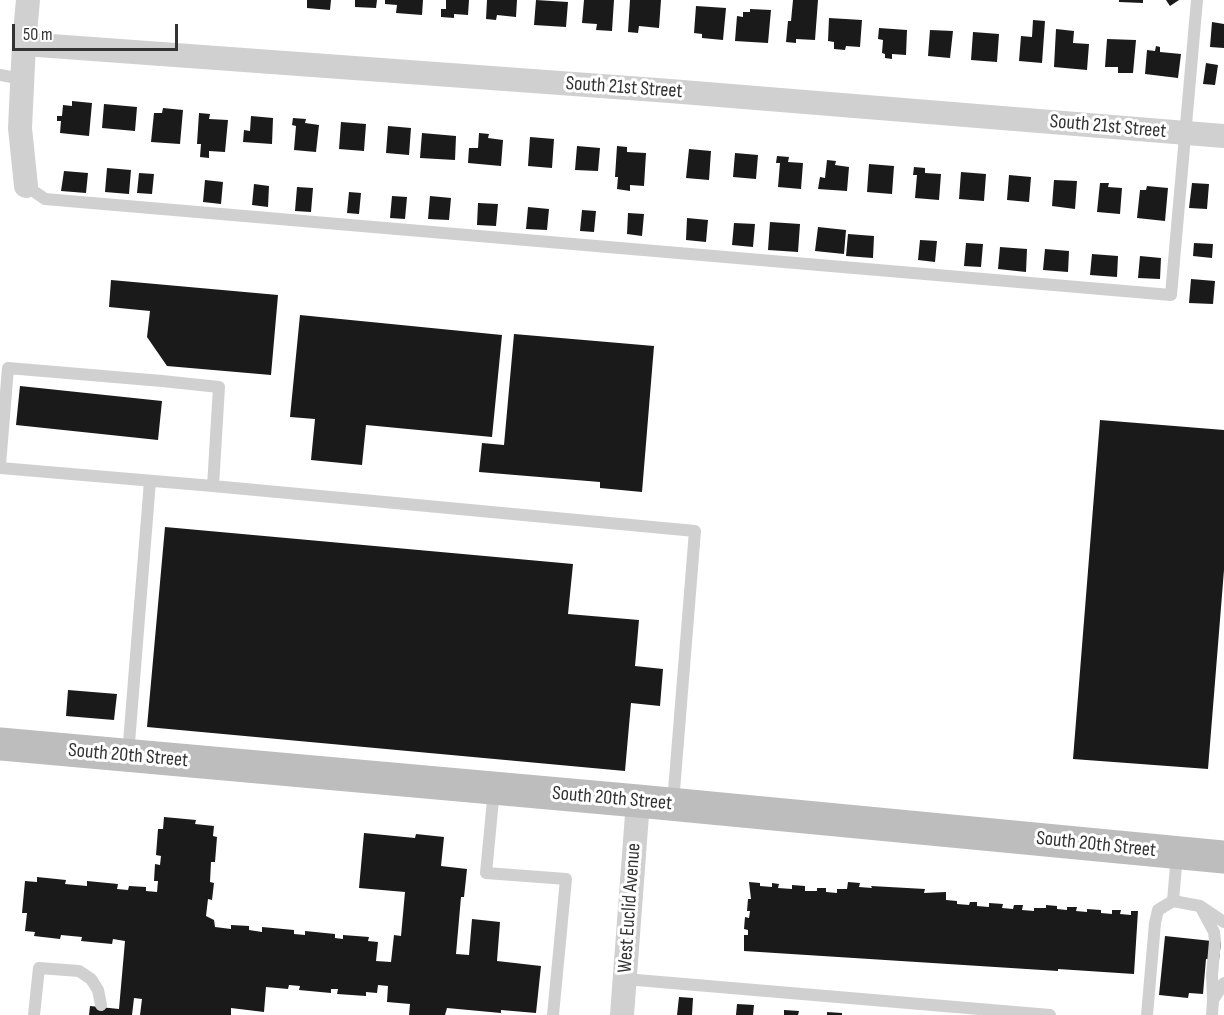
<!DOCTYPE html>
<style>
body{margin:0}
#map{position:relative;width:1224px;height:1015px;overflow:hidden;background:#fff;font-family:"Sofia Sans Condensed",sans-serif}
canvas{display:block}
.scale{position:absolute;left:12px;top:24px;width:166px;height:27px;box-sizing:border-box;border:3px solid #333;border-top:0;padding-left:8px;font-size:18px;line-height:21px;white-space:nowrap;color:#333;-webkit-text-stroke:4px #fff;paint-order:stroke}
</style>
<div id="map">
<canvas width="1224" height="1015"></canvas>
<div class="scale">50 m</div>
</div>
<script>
const ctx = document.querySelector('canvas').getContext('2d');
ctx.lineJoin = 'round';
function fillPath(path, color) { ctx.fillStyle = color; ctx.fill(path, 'evenodd'); }
const toPath = rows => new Path2D(rows.map(r => 'M' + r).join(''));
function trace(path, color, width, dash) { ctx.strokeStyle = color; ctx.lineWidth = width; ctx.lineCap = dash ? 'butt' : 'round'; ctx.setLineDash(dash || []); ctx.stroke(path); }
function label(font, color, halo, rows, align = 'center') {
  ctx.font = font + ' "Sofia Sans Condensed",sans-serif'; ctx.lineWidth = 6; ctx.setLineDash([]); ctx.textBaseline = 'middle'; ctx.strokeStyle = halo; ctx.fillStyle = color; for (const [text, x, y, turn = 0] of rows) {
    ctx.save(); ctx.translate(x, y); ctx.rotate((+turn || 0) * Math.PI / 180); ctx.textAlign = isNaN(turn) ? turn : align; if (halo) ctx.strokeText(text, 0, 0); ctx.fillText(text, 0, 0); ctx.restore();
  }
}
const building = toPath([
 [307,0,331,0,330,10,307,8],
 [355,0,377,0,376,8,355,7],
 [385,0,423,0,422,15,396,13,397,5,385,4],
 [446,0,469,0,468,15,454,14,454,18,441,17,441,9,446,9],
 [487,0,517,0,516,17,497,15,496,20,486,19],
 [536,0,568,2,566,27,534,25],
 [584,0,614,0,612,31,596,30,597,24,582,23],
 [630,0,661,0,659,28,639,26,638,33,628,32],
 [793,0,818,0,815,40,796,39,796,43,786,42,788,21,791,21],
 [1119,0,1143,0,1143,3,1119,2],
 [1166,0,1179,0,1170,6],
 [696,6,726,8,723,40,702,38,702,34,694,33],
 [750,9,771,10,768,43,735,41,737,16,743,17,743,12,750,12],
 [829,18,862,20,860,47,846,46,845,50,834,49,834,42,828,41],
 [1033,20,1045,21,1042,63,1019,61,1021,36,1032,37],
 [1212,22,1224,24,1224,48,1210,47],
 [879,28,907,30,906,55,892,54,892,59,885,58,885,54,882,53,883,40,878,39],
 [1056,29,1074,31,1073,43,1089,44,1087,70,1054,67],
 [930,30,953,31,950,58,928,56],
 [973,32,999,34,997,62,971,60],
 [1107,39,1136,40,1133,73,1118,73,1118,67,1105,67],
 [1156,46,1160,47,1160,52,1181,54,1178,78,1145,74,1147,50,1155,51],
 [1206,63,1218,65,1215,85,1203,84],
 [72,101,92,103,89,136,60,133,61,121,57,121,57,116,62,116,63,105,72,106],
 [104,104,137,107,135,131,102,128],
 [163,108,183,110,180,144,151,142,154,113,162,113],
 [199,113,210,114,209,119,228,120,225,152,209,151,209,158,200,157,201,144,197,144],
 [251,116,273,118,272,144,243,142,244,130,250,131],
 [293,118,306,119,305,123,319,125,316,152,294,150,296,126,292,125],
 [341,122,366,124,364,151,339,149],
 [388,126,411,128,409,155,386,153],
 [422,133,456,136,455,160,420,158],
 [479,133,489,134,488,138,503,140,501,166,468,163,469,148,478,148],
 [530,137,554,139,552,168,528,166],
 [577,146,600,148,598,171,575,170],
 [617,146,627,147,627,152,646,153,644,186,630,185,630,191,617,189,618,177,615,177],
 [689,149,711,151,709,180,686,178],
 [735,153,758,155,756,179,733,177],
 [777,156,789,157,788,162,803,163,801,189,778,187,780,163,776,163],
 [827,160,836,161,835,165,849,167,847,191,818,189,820,177,825,178],
 [869,164,894,166,892,194,867,192],
 [914,167,925,168,925,173,941,174,939,200,915,198,917,175,913,175],
 [107,168,131,170,129,194,105,192],
 [64,171,88,173,86,193,61,191],
 [961,172,986,174,984,201,959,199],
 [139,173,154,174,152,194,137,193],
 [1009,175,1031,177,1029,202,1007,200],
 [205,180,223,182,221,204,203,202],
 [1054,180,1077,181,1075,209,1052,206],
 [1100,183,1109,183,1108,187,1122,188,1120,214,1097,212],
 [1192,183,1209,184,1207,209,1189,208],
 [254,184,269,186,268,207,252,205],
 [1147,186,1168,188,1165,221,1137,218,1140,190,1146,190],
 [297,187,313,188,311,212,295,211],
 [349,192,361,193,359,214,347,213],
 [392,196,407,197,405,219,390,218],
 [430,196,451,198,449,220,428,219],
 [478,203,498,204,496,226,477,225],
 [528,207,549,209,547,230,526,229],
 [582,210,596,211,594,232,580,231],
 [628,213,644,214,642,236,627,234],
 [687,218,708,220,706,242,686,240],
 [770,222,800,224,798,252,768,250],
 [734,223,755,224,753,247,732,245],
 [818,227,846,230,844,254,815,251],
 [848,234,874,236,873,258,846,256],
 [920,240,937,241,935,262,918,260],
 [966,243,983,244,981,267,964,266],
 [1194,243,1213,244,1212,258,1193,256],
 [1000,247,1027,249,1026,272,998,269],
 [1045,249,1069,251,1068,272,1043,270],
 [1092,254,1118,256,1117,277,1090,275],
 [1140,256,1161,258,1160,279,1138,278],
 [1191,279,1215,281,1213,304,1189,303],
 [111,280,278,295,271,375,167,366,147,337,150,311,109,307],
 [300,315,502,335,492,437,366,425,362,465,311,460,315,419,290,417],
 [514,334,654,346,642,492,600,488,600,482,479,472,482,443,504,445],
 [20,386,162,401,158,440,16,425],
 [1100,420,1224,430,1224,570,1208,769,1073,759],
 [165,527,573,564,568,614,639,620,635,666,663,669,660,706,631,703,625,771,147,727],
 [68,690,117,694,114,720,66,716],
 [164,817,196,820,195,824,214,826,213,836,217,837,215,862,211,862,210,882,214,883,212,900,208,899,206,916,214,920,215,927,231,929,231,925,249,926,249,930,262,932,262,927,294,930,294,934,305,935,305,931,335,934,335,938,343,939,343,935,369,937,368,941,378,942,376,961,391,962,394,935,401,936,405,892,359,888,364,833,415,838,416,834,444,837,441,866,467,869,464,897,461,897,456,954,469,955,472,919,500,922,497,961,541,966,536,1013,501,1010,501,1013,447,1008,445,1015,409,1015,410,1004,387,1002,388,986,378,985,377,993,366,992,366,996,337,994,338,989,331,989,331,993,299,990,300,986,289,985,288,989,266,987,264,1012,231,1008,231,1015,140,1015,142,999,134,998,132,1015,89,1015,90,1006,119,1009,125,941,113,939,112,944,81,941,82,937,61,935,60,939,34,936,35,932,25,931,27,913,22,913,25,881,37,882,37,877,66,880,65,884,87,886,87,881,118,884,117,889,128,890,129,886,146,887,146,891,157,892,158,881,154,881,155,864,160,865,161,856,156,855,158,829,163,829],
 [749,882,760,883,760,886,772,887,772,883,779,884,778,888,792,889,792,885,805,886,805,891,817,891,817,888,826,888,826,892,837,893,837,889,847,889,848,882,860,883,859,887,872,888,871,886,925,889,924,893,946,892,946,900,957,901,957,904,969,905,970,902,977,902,977,906,989,907,989,903,1003,904,1002,908,1013,909,1014,905,1023,905,1022,910,1034,911,1034,908,1046,908,1046,905,1057,906,1057,909,1067,910,1067,907,1077,907,1076,911,1087,912,1087,909,1101,910,1101,913,1112,914,1112,910,1121,910,1120,914,1131,915,1131,911,1138,911,1134,974,1058,969,1058,971,744,951,744,935,748,935,748,930,744,929,745,917,749,918,750,911,747,911,748,899,751,899],
 [1165,936,1221,942,1219,960,1206,959,1203,994,1189,993,1188,998,1159,995],
 [679,997,693,998,692,1015,677,1015],
 [737,1004,754,1005,753,1015,736,1015],
 [784,1010,799,1011,798,1015,784,1015],
 [827,1012,842,1013,842,1015,827,1015]
]);
const lane = toPath([
 [0,75,22,79],
 [26,186,45,199,1171,295,1197,0],
 [0,465,8,368,162,381,219,387,213,486],
 [0,468,213,486,695,531,673,803],
 [128,755,150,481],
 [494,789,486,873,566,879,553,1015],
 [1173,901,1177,854],
 [1200,906,1214,932,1215,941,1212,975,1213,1000],
 [625,979,1050,1015],
 [34,1015,39,968,79,971,91,979,98,990,101,1005],
 [1147,1015,1155,923,1158,910,1173,901,1200,906,1224,922],
 [1212,1015,1213,1000,1224,983]
]);
const street = toPath([
 [24,44,670,91,1224,136],
 [26,186,20,128,24,44,28,0],
 [622,1015,638,801]
]);
const secondary = toPath([
 [0,744,638,801,1224,857]
]);
const streetNames = [
 ["South 21st Street",624,88,4],
 ["South 21st Street",1108,127,5],
 ["South 20th Street",128,756,5],
 ["South 20th Street",612,799,5],
 ["South 20th Street",1096,845,6],
 ["West Euclid Avenue",630,908,-86]
];
fillPath(building, '#1a1a1a');
trace(lane, '#d0d0d0', 12);
trace(street, '#d0d0d0', 24);
trace(secondary, '#bdbdbd', 33);
label('20px', '#333', '#fff', streetNames);
</script>
